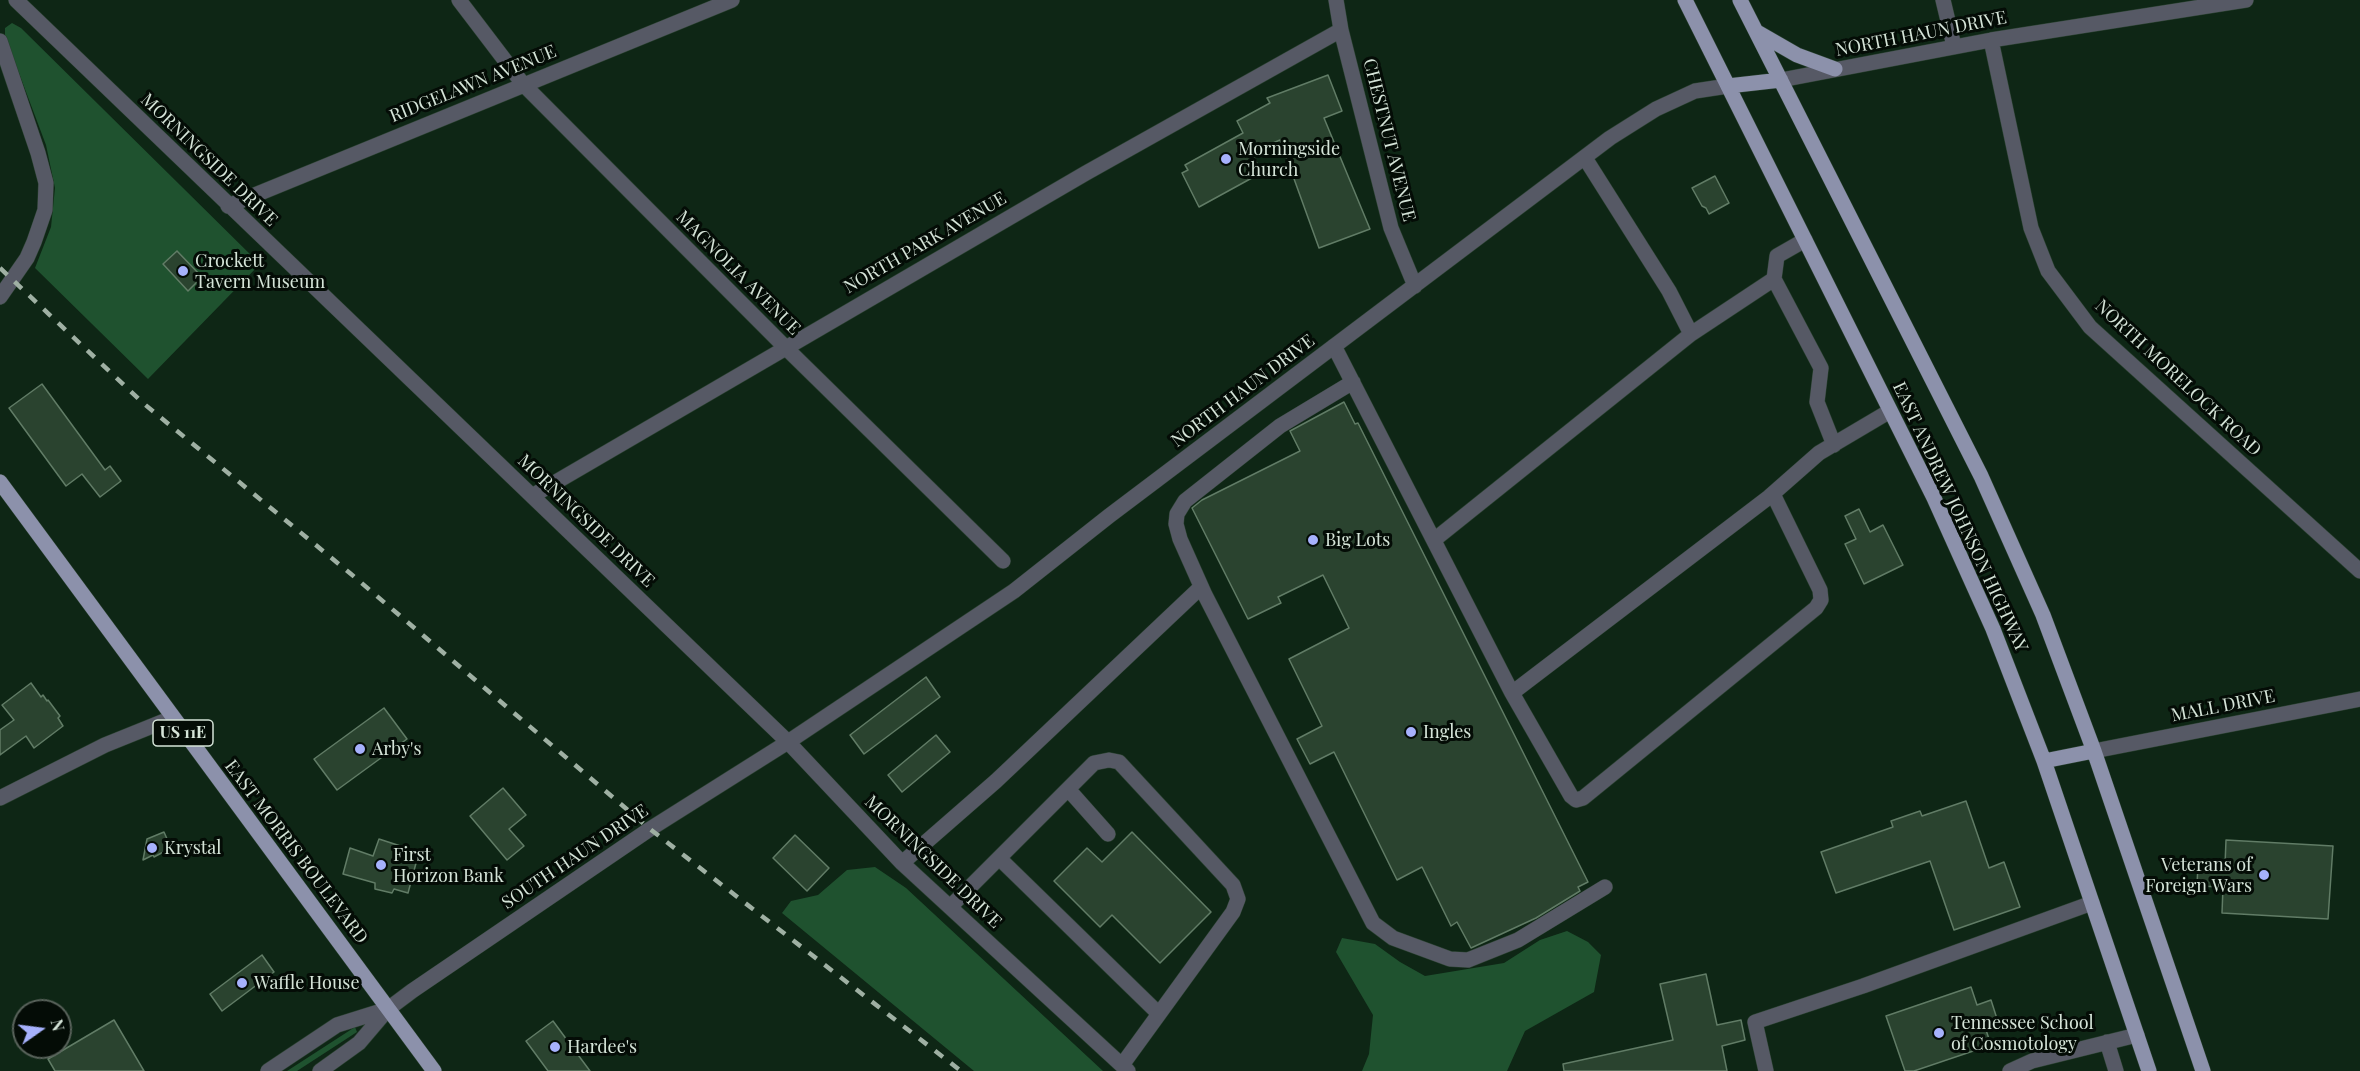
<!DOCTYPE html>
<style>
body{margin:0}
#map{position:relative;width:2360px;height:1071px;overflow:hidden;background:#0e2615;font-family:"Playfair Display",serif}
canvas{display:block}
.north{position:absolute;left:12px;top:999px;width:60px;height:60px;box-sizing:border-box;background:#040c06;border:2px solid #58625a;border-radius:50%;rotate:76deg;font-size:16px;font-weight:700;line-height:24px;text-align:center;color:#d5e4d8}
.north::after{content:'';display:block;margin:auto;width:21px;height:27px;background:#a6b1fc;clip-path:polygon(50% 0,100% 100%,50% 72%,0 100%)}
</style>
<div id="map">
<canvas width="2360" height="1071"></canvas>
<div class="north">N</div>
</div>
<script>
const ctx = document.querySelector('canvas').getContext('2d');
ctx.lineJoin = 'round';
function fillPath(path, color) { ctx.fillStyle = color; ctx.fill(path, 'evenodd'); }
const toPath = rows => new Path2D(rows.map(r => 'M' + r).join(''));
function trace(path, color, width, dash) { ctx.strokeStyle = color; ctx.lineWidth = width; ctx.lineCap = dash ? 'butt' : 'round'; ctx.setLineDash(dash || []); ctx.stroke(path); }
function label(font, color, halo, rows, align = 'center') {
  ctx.font = font + ' "Playfair Display",serif'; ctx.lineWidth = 6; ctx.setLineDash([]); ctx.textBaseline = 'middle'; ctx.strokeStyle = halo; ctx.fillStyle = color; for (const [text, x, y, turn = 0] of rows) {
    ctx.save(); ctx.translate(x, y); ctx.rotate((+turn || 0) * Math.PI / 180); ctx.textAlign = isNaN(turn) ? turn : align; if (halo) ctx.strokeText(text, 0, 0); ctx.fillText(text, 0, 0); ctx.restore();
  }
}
const green = toPath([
 [12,23,21,28,260,264,148,379,35,268,51,227,55,188,46,145,5,36,5,28],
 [875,867,906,888,1103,1071,974,1071,782,913,791,901,818,895,847,870],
 [1567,931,1588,942,1601,955,1594,992,1525,1031,1507,1071,1362,1071,1369,1054,1373,1015,1336,952,1342,938,1375,944,1400,962,1425,976,1504,963,1540,940],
 [355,1027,357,1032,297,1071,287,1071]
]);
const building = toPath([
 [1328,75,1342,111,1324,118,1370,229,1319,248,1280,140,1252,152,1261,173,1199,207,1182,173,1188,170,1185,165,1243,133,1237,121,1270,103,1267,98,1328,75],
 [1715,176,1729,203,1709,214,1706,208,1702,206,1692,188,1715,176],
 [177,251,202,277,188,291,163,264,177,251],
 [42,384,105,470,110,466,121,481,100,497,82,474,66,486,9,408,42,384],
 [1344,402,1355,424,1358,423,1588,882,1578,887,1580,891,1536,918,1471,948,1457,922,1451,926,1422,867,1397,880,1334,752,1310,764,1297,739,1322,726,1289,659,1349,628,1323,575,1278,597,1281,603,1248,619,1192,508,1202,500,1300,451,1290,431,1344,402],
 [1859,509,1870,532,1883,525,1903,565,1864,584,1845,544,1856,539,1845,516,1859,509],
 [926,677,940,697,864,754,850,735,926,677],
 [31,683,41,697,43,695,47,701,48,700,60,716,58,718,63,726,34,748,26,736,0,755,0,730,14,720,2,705,31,683],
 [384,708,407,739,337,790,314,759,384,708],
 [936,735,950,752,902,792,888,775,936,735],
 [503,788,526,815,509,829,524,846,507,860,470,816,503,788],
 [1966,801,1989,868,2004,862,2020,907,1954,930,1930,861,1836,893,1821,852,1893,827,1891,821,1920,811,1922,816,1966,801],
 [164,832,171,848,154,857,153,855,143,860,147,839,164,832],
 [1132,832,1211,912,1160,963,1112,915,1100,927,1054,881,1087,848,1102,862,1132,832],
 [795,835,829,868,807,891,773,858,795,835],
 [379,839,419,852,408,893,394,889,392,893,375,889,375,883,343,874,350,848,373,856,379,839],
 [2226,840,2333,846,2328,919,2222,913,2223,887,2197,886,2198,863,2225,865,2226,840],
 [262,955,274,972,222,1011,210,994,262,955],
 [1706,974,1717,1025,1741,1020,1745,1040,1722,1046,1727,1071,1564,1071,1563,1064,1673,1040,1660,984,1706,974],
 [1971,987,1977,1005,1991,1000,1998,1022,1985,1027,1991,1045,1914,1071,1905,1071,1886,1016,1971,987],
 [114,1020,144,1071,55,1071,48,1059,114,1020],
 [553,1021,567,1040,590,1071,548,1071,526,1041,553,1021]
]);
const minor = toPath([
 [16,0,788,742,902,863,1128,1071],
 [459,0,523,84,785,347,1003,561],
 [1336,0,1341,30,1391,228,1415,286],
 [1943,0,1954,46],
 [1991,40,2031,228,2048,271,2090,327,2360,571],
 [0,41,38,153,46,183,45,210,34,242,27,258,0,297],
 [1781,80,1991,40,2246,0],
 [1585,158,1669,291,1691,334],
 [228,206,732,0],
 [1774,279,1821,368,1817,402,1834,445],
 [1334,346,1512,693,1769,497,1819,453,1890,411],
 [1353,382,1280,426,1185,501,1177,514,1176,524,1180,539,1205,595,1373,923,1393,938,1450,959,1468,960,1518,940,1605,887],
 [532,496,1086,173,1341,30],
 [1434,540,1691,334,1774,279,1777,256,1805,240],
 [1512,693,1571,796,1576,800,1583,798,1816,608,1821,600,1820,590,1773,494],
 [2094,751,2360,699],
 [1068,789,1108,834],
 [0,798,105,745,172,718],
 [999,858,1159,1014],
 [902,863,996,781,1201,587],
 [950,907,1094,763,1109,760,1119,762,1233,885,1238,899,1233,912,1122,1065],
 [2107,1042,2116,1071],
 [268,1071,337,1025,388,1009],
 [320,1071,359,1043,388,1009,412,991,650,829,788,742,1014,591,1109,516,1610,138,1656,109,1695,91,1728,86],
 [1766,1071,1755,1022,1863,986,2092,903],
 [2010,1071,2032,1061,2137,1035]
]);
const major = toPath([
 [1685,0,1934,498,1993,629,2044,761,2149,1071],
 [1740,0,1981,476,2043,615,2094,751,2203,1071],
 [1757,32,1797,55,1835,69],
 [1728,86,1781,80],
 [0,482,434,1071],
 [2044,761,2094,751]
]);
const rail = toPath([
 [0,268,143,403,351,574,650,829,961,1071]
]);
const markers = [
 [1226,159,6,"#a6b1fc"],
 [183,271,6,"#a6b1fc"],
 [1313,540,6,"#a6b1fc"],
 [1411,732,6,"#a6b1fc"],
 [360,749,6,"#a6b1fc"],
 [152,848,6,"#a6b1fc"],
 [381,865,6,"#a6b1fc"],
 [2264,875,6,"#a6b1fc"],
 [242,983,6,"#a6b1fc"],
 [1939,1033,6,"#a6b1fc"],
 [555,1047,6,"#a6b1fc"]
];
const shields = [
 [183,733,60]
];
const shieldNames = [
 ["US 11E",183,733]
];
const streetNames = [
 ["NORTH HAUN DRIVE",1921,34,-11],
 ["RIDGELAWN AVENUE",473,84,-22],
 ["CHESTNUT AVENUE",1389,140,76],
 ["MORNINGSIDE DRIVE",209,160,44],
 ["NORTH PARK AVENUE",925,243,-30],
 ["MAGNOLIA AVENUE",738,273,45],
 ["NORTH MORELOCK ROAD",2178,378,43],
 ["NORTH HAUN DRIVE",1243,391,-37],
 ["EAST ANDREW JOHNSON HIGHWAY",1960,517,65],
 ["MORNINGSIDE DRIVE",586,521,44],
 ["MALL DRIVE",2223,706,-11],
 ["EAST MORRIS BOULEVARD",296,852,53],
 ["SOUTH HAUN DRIVE",575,857,-34],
 ["MORNINGSIDE DRIVE",933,862,44]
];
const poiNames = [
 ["Morningside",1238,149],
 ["Church",1238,170],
 ["Crockett",195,261],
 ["Tavern Museum",195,282],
 ["Big Lots",1325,540],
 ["Ingles",1423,732],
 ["Arby's",372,749],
 ["Krystal",164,848],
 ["First",393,855],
 ["Horizon Bank",393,876],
 ["Veterans of",2252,865,"right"],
 ["Foreign Wars",2252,886,"right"],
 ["Waffle House",254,983],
 ["Tennessee School",1951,1023],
 ["of Cosmotology",1951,1044],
 ["Hardee's",567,1047]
];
fillPath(green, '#1f522f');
fillPath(building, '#2a432f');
trace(building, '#617c66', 1.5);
trace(minor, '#2a4130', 16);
trace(major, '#2a4130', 16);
trace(minor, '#565965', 15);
trace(major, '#8c91ab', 15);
trace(rail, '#9fb0a3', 4.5, [10, 10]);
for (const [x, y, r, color] of markers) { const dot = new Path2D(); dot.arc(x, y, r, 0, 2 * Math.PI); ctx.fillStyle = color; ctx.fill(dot); trace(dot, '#040c06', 2); }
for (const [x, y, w] of shields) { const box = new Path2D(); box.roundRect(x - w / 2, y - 13, w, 26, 4.5); ctx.fillStyle = '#040c06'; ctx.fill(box); trace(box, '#d5e4d8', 1.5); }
label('bold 16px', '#d5e4d8', null, shieldNames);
label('18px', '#d5e4d8', '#040c06', streetNames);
label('18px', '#d5e4d8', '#040c06', poiNames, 'left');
</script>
